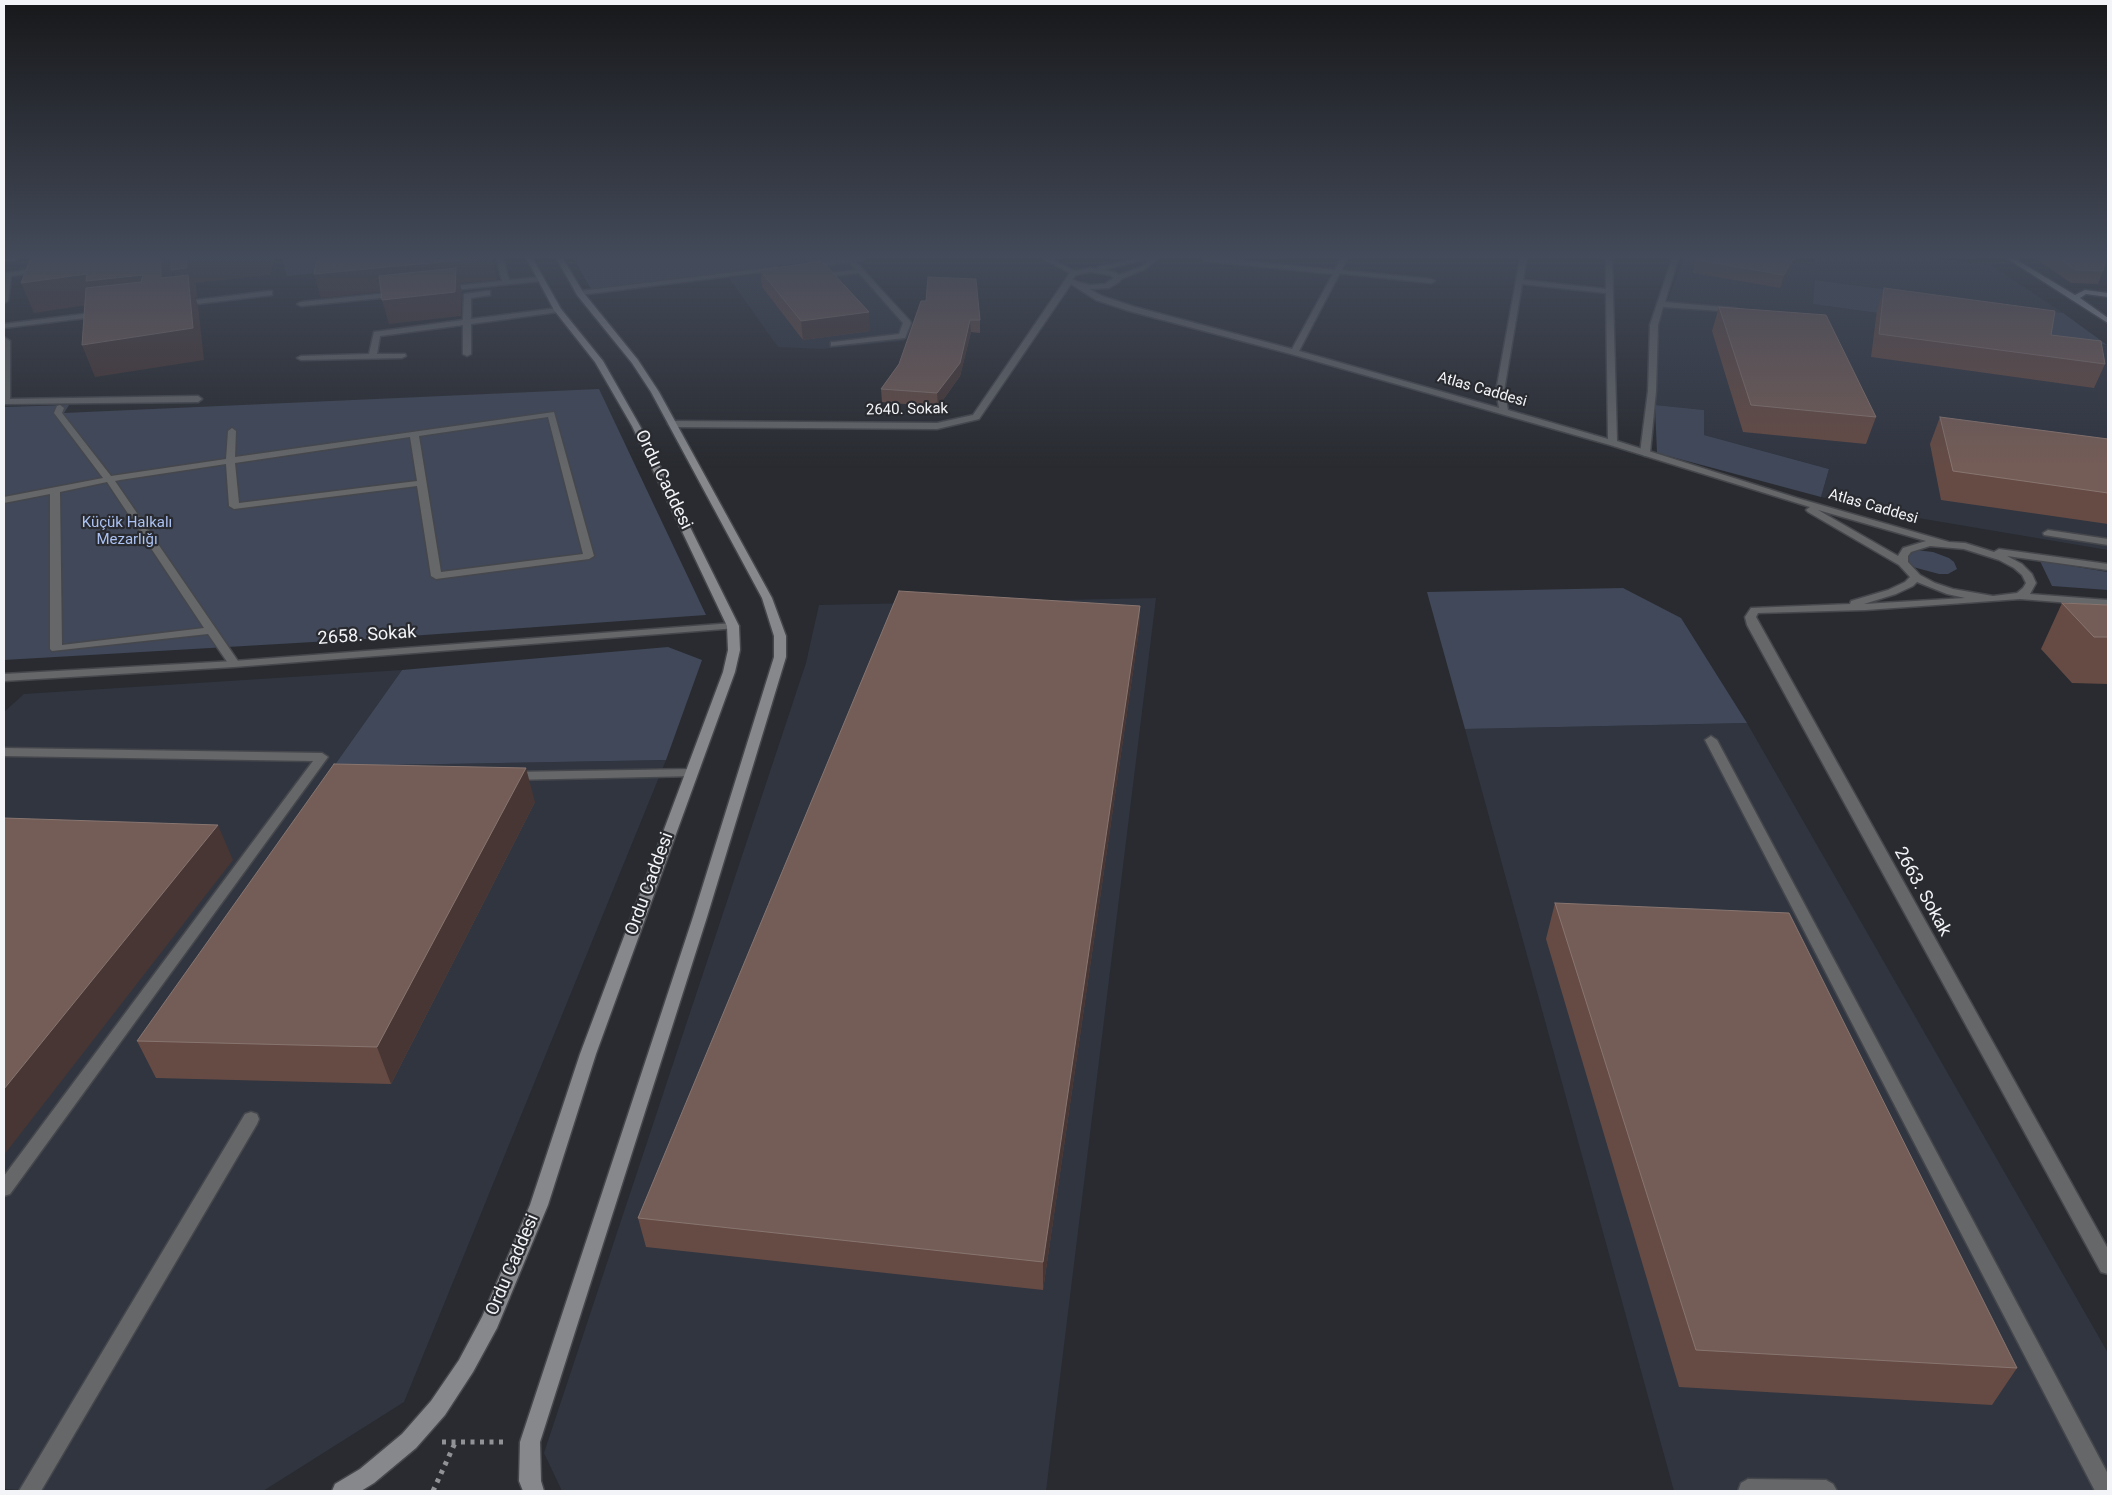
<!DOCTYPE html>
<meta charset="utf-8">
<style>
body{margin:0}
#map{position:relative;width:2112px;height:1495px;overflow:hidden;background:#292b30;font-family:Roboto,sans-serif}
canvas{display:block}
.frame{position:absolute;inset:0;border:5px solid #f2f4f7;pointer-events:none}
</style>
<div id="map">
<canvas width="2112" height="1495"></canvas>
<div class="frame"></div>
</div>
<script>
const ctx = document.querySelector('canvas').getContext('2d');
ctx.lineJoin = 'round';
function fillPath(path, color) { ctx.fillStyle = color; ctx.fill(path, 'evenodd'); }
const toPath = rows => new Path2D(rows.map(r => 'M' + r).join(''));
function trace(path, color, width, dash) { ctx.strokeStyle = color; ctx.lineWidth = width; ctx.lineCap = dash ? 'butt' : 'round'; ctx.setLineDash(dash || []); ctx.stroke(path); }
function label(font, color, halo, rows, align = 'center') {
  ctx.font = font + ' Roboto,sans-serif'; ctx.lineWidth = 4.5; ctx.setLineDash([]); ctx.textBaseline = 'middle'; ctx.strokeStyle = halo; ctx.fillStyle = color; for (const [text, x, y, turn = 0] of rows) {
    ctx.save(); ctx.translate(x, y); ctx.rotate((+turn || 0) * Math.PI / 180); ctx.textAlign = isNaN(turn) ? turn : align; if (halo) ctx.strokeText(text, 0, 0); ctx.fillText(text, 0, 0); ctx.restore();
  }
}
const built = toPath([
 [1684,259,1763,259,1814,265,1815,259,1941,259,1991,265,2063,313,1816,280,1813,304,2108,346,2108,550,1924,519,1821,497,1829,469,1704,435,1704,410,1655,405,1652,339],
 [859,262,911,323,904,341,821,349,778,347,729,278],
 [1156,598,1046,1491,562,1491,544,1453,806,663,819,605],
 [402,670,334,766,666,760,404,1402,263,1491,37,1491,4,1489,4,712,24,694],
 [1747,723,2108,1353,2108,1491,1674,1491,1465,729]
]);
const green = toPath([
 [282,259,453,259,287,276],
 [574,259,835,259,591,289],
 [1815,280,2063,313,2107,345,1813,304],
 [599,389,706,615,382,638,4,660,4,407,69,405,64,413],
 [1655,405,1704,410,1704,435,1829,469,1821,497,1657,453],
 [1916,550,1933,552,1949,558,1954,562,1957,569,1948,574,1939,574,1913,567,1906,563,1905,553],
 [2040,561,2108,572,2108,590,2052,586],
 [1623,588,1681,618,1747,723,1465,729,1427,592],
 [668,647,702,660,666,760,334,766,402,670]
]);
const path = toPath([
 [442,1442,506,1442],
 [433,1491,455,1443]
]);
const service = toPath([
 [497,259,503,259,509,280,540,277,544,279,540,281,445,291,441,289,445,287,502,281,497,259],
 [849,259,853,259,910,321,911,323,905,338,831,346,831,342,834,342,899,334,903,323,859,273,817,278,813,276,817,274,856,270,848,260,849,259],
 [1672,259,1678,259,1665,302,1735,308,1739,310,1735,312,1663,307,1658,325,1656,391,1650,453,1645,456,1640,453,1648,391,1650,325,1672,259],
 [41,268,43,269,43,271,11,276,8,301,4,303,6,273,41,268],
 [1338,270,1431,279,1435,281,1431,283,1336,273,1335,272,1338,270],
 [269,291,272,291,272,295,180,306,176,304,180,302,269,291],
 [487,291,490,291,490,295,471,298,471,319,558,308,562,310,558,312,471,324,471,354,467,356,463,354,463,325,380,336,377,354,405,354,406,356,402,358,301,360,297,358,301,356,369,354,374,332,463,320,464,294,487,291],
 [398,292,401,292,401,296,301,306,297,304,301,302,398,292],
 [99,312,103,314,102,316,4,328,4,324,99,312],
 [4,337,10,341,10,399,198,396,202,399,198,402,4,404,4,337],
 [60,405,64,408,62,413,111,476,226,459,228,431,232,428,236,431,235,457,554,412,594,556,589,559,436,579,431,576,417,486,234,509,229,506,226,464,120,480,115,481,240,664,238,666,230,666,208,634,52,651,50,649,50,494,4,503,4,497,103,478,54,413,57,406,60,405],
 [548,417,583,554,441,572,419,436,548,417],
 [410,437,417,481,239,503,235,463,410,437],
 [107,482,204,628,62,645,60,492,107,482],
 [2048,530,2108,539,2108,545,2044,535,2043,533,2048,530],
 [1711,736,1717,740,2108,1474,2108,1491,2095,1491,1705,740,1711,736],
 [4,748,322,753,328,757,10,1194,4,1196,4,1176,313,761,4,756,4,748],
 [691,769,696,770,697,773,696,776,511,780,505,776,511,772,691,769],
 [251,1112,257,1114,259,1119,257,1124,41,1491,19,1491,245,1114,251,1112],
 [1748,1479,1826,1480,1833,1484,1837,1491,1738,1491,1741,1483,1748,1479]
]);
const minor = toPath([
 [846,259,864,259,861,261,809,267,806,265,809,263,846,259],
 [1044,259,1051,259,1075,271,1090,268,1097,269,1098,267,1136,259,1147,259,1102,270,1114,272,1119,275,1141,267,1151,259,1158,259,1145,269,1121,279,1119,282,1109,288,1089,289,1102,296,1135,307,1292,349,1333,274,1206,261,1203,259,1223,259,1335,270,1341,259,1347,259,1299,351,1499,408,1496,391,1520,259,1526,259,1523,280,1606,289,1606,259,1612,259,1617,441,1797,498,1949,542,1965,543,1994,552,1999,549,2108,564,2108,570,2007,556,2022,564,2032,574,2036,583,2030,594,2108,600,2108,606,2020,599,1866,610,1758,613,1756,617,2108,1249,2108,1274,2101,1272,1747,625,1745,617,1751,608,1850,604,1851,601,1888,590,1905,582,1910,577,1899,565,1808,512,1806,510,1810,507,1610,445,1291,354,1129,311,1096,300,1071,284,979,419,937,429,672,427,668,424,672,421,937,423,973,415,1070,273,1044,259],
 [1090,272,1110,275,1114,278,1105,284,1090,285,1078,282,1072,279,1076,275,1090,272],
 [1522,284,1606,293,1608,439,1508,410,1504,391,1522,284],
 [1818,510,1926,541,1903,548,1898,556,1818,510],
 [1930,546,1964,549,1999,560,2014,568,2022,575,2026,583,2023,588,2017,593,1993,596,1953,589,1935,583,1920,575,1908,562,1908,556,1911,552,1930,546],
 [1917,582,1947,594,1965,598,1864,604,1896,594,1913,586,1917,582],
 [776,267,778,268,778,270,580,295,576,293,580,291,776,267],
 [733,623,737,624,739,626,737,628,234,667,4,681,4,674,234,661,733,623]
]);
const secondary = toPath([
 [4,259,17,259,14,261,4,261,4,259],
 [527,259,533,259,561,309,603,361,640,426,739,626,740,650,735,672,596,1054,548,1205,497,1328,473,1372,445,1415,416,1448,374,1483,361,1491,332,1491,335,1484,360,1469,402,1434,431,1401,459,1360,482,1317,530,1205,580,1054,723,672,728,650,727,626,632,426,595,362,554,310,527,259],
 [557,259,563,259,583,292,638,360,659,392,772,598,786,636,786,657,707,917,540,1442,541,1481,544,1491,523,1491,519,1481,520,1442,693,917,774,657,774,636,762,598,651,392,632,363,577,295,557,259]
]);
const primary = toPath([
 [2008,259,2015,259,2075,295,2085,290,2108,293,2108,297,2086,294,2080,298,2108,318,2108,323,2008,259]
]);
const wall = toPath([
 [1694,259,1796,259,1780,288,1693,273],
 [2036,259,2106,259,2103,271,2098,284,2071,283],
 [760,270,870,331,803,340,762,287],
 [1884,288,2051,335,2105,364,2094,388,1871,357,1877,310],
 [926,301,980,320,980,333,971,332,960,376,938,407,882,402,881,389,899,364],
 [1719,307,1876,417,1866,444,1743,432,1712,331],
 [1940,417,2108,439,2108,524,1941,500,1930,444],
 [2062,603,2108,605,2108,684,2072,683,2041,649],
 [1140,606,1139,630,1043,1290,646,1247,638,1218],
 [535,802,391,1084,156,1078,137,1041],
 [1555,903,2017,1368,1992,1405,1679,1387,1546,939]
]);
const shadedWall = toPath([
 [161,259,172,259,172,270,187,268,186,259,274,259,271,275,196,283,197,297,195,297,198,305,204,360,95,377,82,345,193,328,190,298,182,299,172,270,172,307,161,278],
 [471,259,493,259,497,280,460,283,462,291,461,316,389,324,382,300,456,284,321,298,314,274],
 [1793,259,1796,259,1780,288,1784,275],
 [87,274,143,275,153,305,95,304,34,313,21,283],
 [869,312,870,331,803,340,801,321],
 [970,320,971,332,960,376,938,407,937,393],
 [1140,606,1139,630,1043,1290,1043,1262],
 [526,768,535,802,391,1084,377,1047],
 [218,825,233,860,4,1155,4,1089]
]);
const building = toPath([
 [30,259,161,259,161,278,188,275,193,328,82,345,86,288,141,282,143,275,86,281,87,274,21,283,30,259],
 [171,259,186,259,187,268,171,270,171,259],
 [317,259,471,259,314,274,317,259],
 [1697,259,1793,259,1784,275,1697,260,1697,259],
 [2060,259,2106,259,2103,271,2076,270,2060,259],
 [822,261,869,312,801,321,760,270,822,261],
 [456,268,455,292,382,300,379,276,456,268],
 [928,277,976,279,980,320,970,320,960,363,937,393,881,389,899,364,921,301,926,301,928,277],
 [1884,288,2055,311,2051,335,2101,341,2105,364,1879,334,1884,288],
 [1719,307,1826,315,1876,417,1751,405,1719,307],
 [1940,417,2108,439,2108,493,1953,471,1940,417],
 [899,591,1140,606,1043,1262,638,1218,899,591],
 [2062,603,2108,605,2108,637,2094,637,2062,603],
 [334,764,526,768,377,1047,137,1041,334,764],
 [4,818,218,825,4,1089,4,818],
 [1555,903,1789,913,2017,1368,1696,1350,1555,903]
]);
const farStreetnames = [
 ["Atlas Caddesi",1482,390,16],
 ["2640. Sokak",907,410,-1],
 ["Atlas Caddesi",1873,507,16]
];
const farParknames = [
 ["Küçük Halkalı",127,523],
 ["Mezarlığı",127,540]
];
const streetNames = [
 ["Ordu Caddesi",663,480,64],
 ["2658. Sokak",367,636,-4],
 ["Ordu Caddesi",650,884,-70],
 ["2663. Sokak",1922,892,61],
 ["Ordu Caddesi",513,1265,-67]
];
fillPath(built, '#303540');
fillPath(green, '#404859');
trace(service, '#45474c', 3);
trace(minor, '#45474c', 3);
trace(secondary, '#45474c', 3);
trace(primary, '#45474c', 3);
trace(path, '#909296', 5, [4, 5.5]);
fillPath(service, '#656769');
fillPath(minor, '#656769');
fillPath(secondary, '#86888c');
fillPath(primary, '#9ea1a7');
fillPath(wall, '#664b44');
fillPath(shadedWall, '#473634');
fillPath(building, '#755d57');
trace(building, '#887570', 1);
const sky = ctx.createLinearGradient(0, 0, 0, 468);
sky.addColorStop(0, '#17181a');
sky.addColorStop(0.55, '#434a59');
sky.addColorStop(1, '#434a5900');
ctx.fillStyle = sky;
ctx.fillRect(0, 0, 2112, 468);
label('15px', '#f2f4f7', '#292b30', farStreetnames);
label('15px', '#aac1f1', '#292b30', farParknames);
label('18px', '#f2f4f7', '#292b30', streetNames);
</script>
